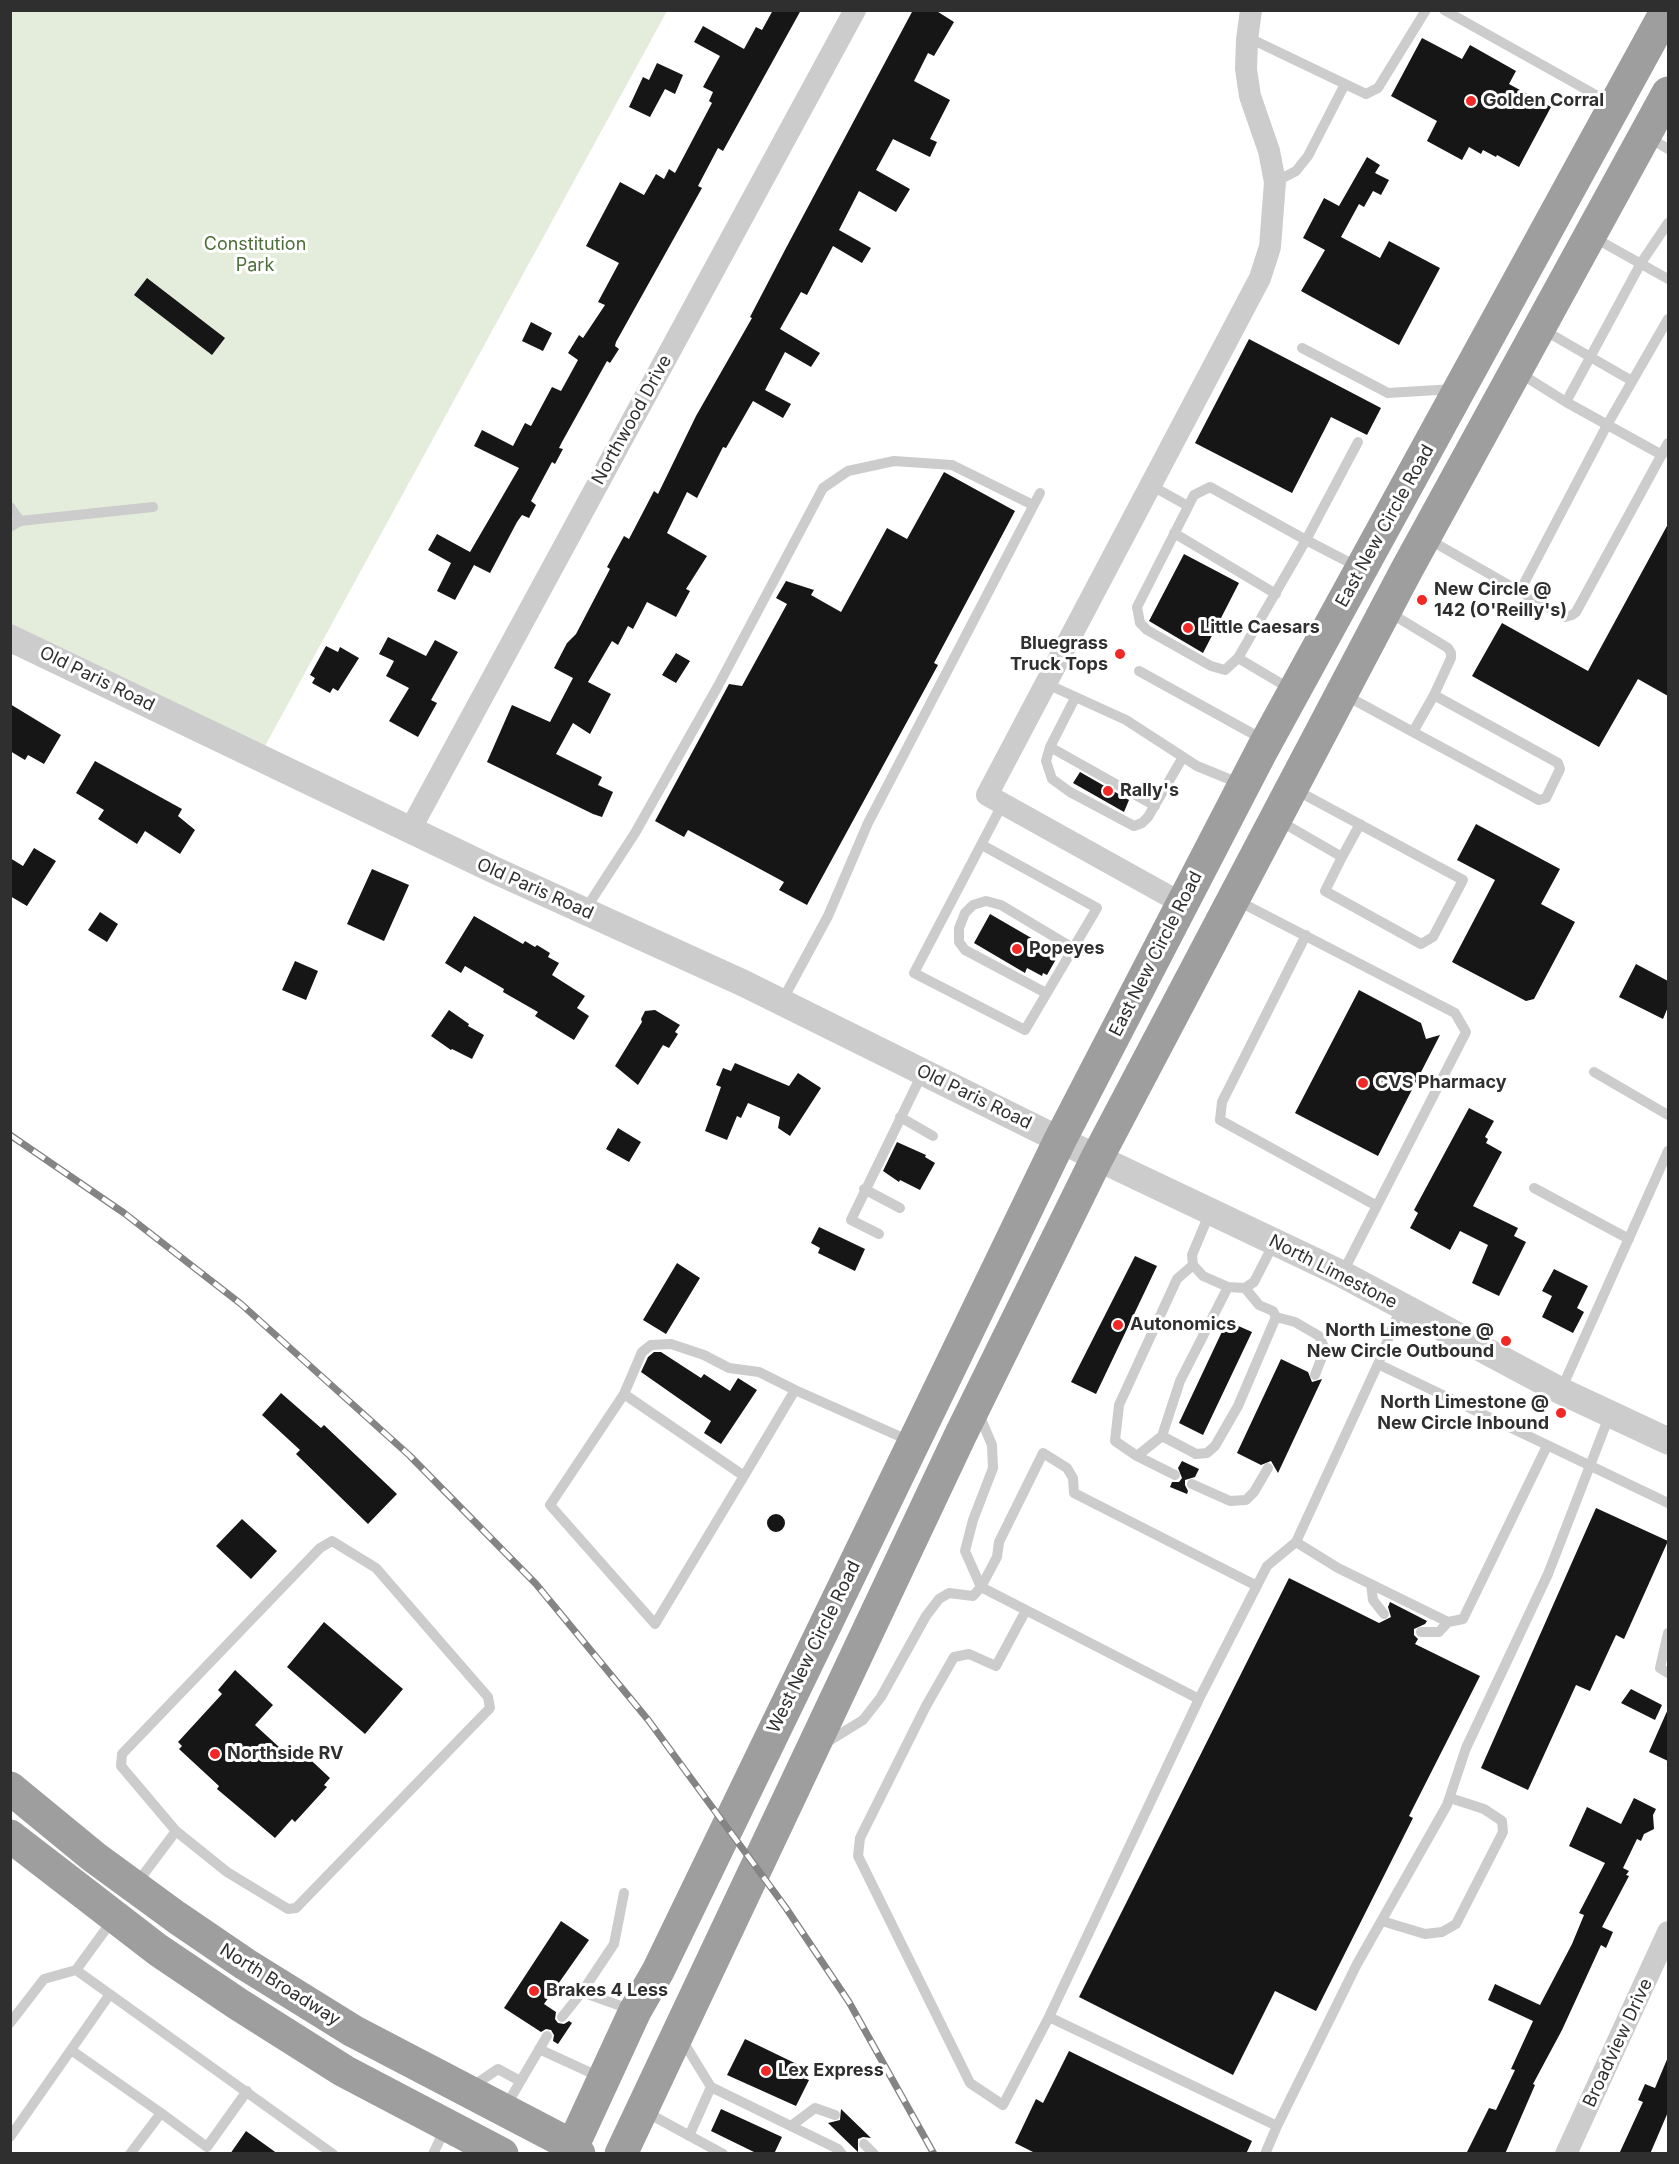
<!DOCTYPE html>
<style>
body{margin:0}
#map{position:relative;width:1679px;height:2164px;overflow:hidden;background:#fff;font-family:Inter,sans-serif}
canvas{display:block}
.frame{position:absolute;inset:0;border:12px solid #2f2f2f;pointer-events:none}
</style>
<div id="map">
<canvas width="1679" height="2164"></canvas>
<div class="frame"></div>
</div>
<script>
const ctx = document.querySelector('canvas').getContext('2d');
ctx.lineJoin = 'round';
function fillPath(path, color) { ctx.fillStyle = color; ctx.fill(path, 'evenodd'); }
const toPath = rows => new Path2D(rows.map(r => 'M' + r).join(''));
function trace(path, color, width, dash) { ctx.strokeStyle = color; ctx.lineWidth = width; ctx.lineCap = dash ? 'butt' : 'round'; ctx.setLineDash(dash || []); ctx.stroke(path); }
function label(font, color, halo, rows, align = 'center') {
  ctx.font = font + ' Inter,sans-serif'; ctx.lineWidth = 6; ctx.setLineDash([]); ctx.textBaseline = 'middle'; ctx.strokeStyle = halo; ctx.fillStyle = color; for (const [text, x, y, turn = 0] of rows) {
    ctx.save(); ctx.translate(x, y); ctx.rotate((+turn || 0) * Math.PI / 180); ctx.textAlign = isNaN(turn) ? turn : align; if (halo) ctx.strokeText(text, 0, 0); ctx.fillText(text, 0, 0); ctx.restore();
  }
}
const green = toPath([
 [10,11,667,11,265,746,11,625]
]);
const building = toPath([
 [773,10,801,10,723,151,718,148,698,186,702,188,616,342,615,346,619,349,610,363,607,361,562,442,559,448,563,449,555,464,552,462,531,501,536,505,529,518,522,515,517,522,490,573,474,565,455,600,437,591,451,563,428,550,437,534,470,552,519,468,474,446,482,430,513,446,525,423,531,426,552,387,561,391,578,360,568,353,579,335,583,338,605,305,598,302,619,263,586,246,620,182,644,195,656,174,664,179,669,169,675,173,712,103,709,101,713,92,703,87,720,56,694,42,703,26,744,49,756,27,762,30],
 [913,10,935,10,954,22,934,56,928,53,914,81,950,100,930,139,937,142,930,157,893,139,876,170,910,189,896,212,859,191,839,230,871,248,862,263,833,246,807,295,801,292,780,329,820,353,811,367,785,352,765,390,791,404,783,418,753,401,726,448,723,447,697,498,687,492,667,533,707,556,686,589,690,591,676,617,647,602,633,629,628,626,618,645,612,641,588,682,611,694,590,734,573,723,556,754,602,777,598,785,613,792,602,817,593,814,487,762,512,705,550,722,573,678,554,668,567,643,576,634,610,569,607,567,624,536,629,539,654,491,658,494,696,416,752,318,750,317,786,248],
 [1422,38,1462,59,1470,45,1516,71,1509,84,1551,107,1519,167,1497,155,1496,157,1483,150,1481,154,1469,147,1462,160,1427,141,1437,121,1391,96],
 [657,63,683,75,675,94,665,89,650,117,629,107,643,77,649,80],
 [1367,157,1380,165,1375,173,1389,180,1381,195,1373,191,1364,207,1359,204,1341,237,1380,258,1389,241,1440,268,1399,345,1301,291,1325,250,1303,238,1324,198,1339,206],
 [147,278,225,338,212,355,134,295],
 [531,322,552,333,543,351,522,341],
 [1249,339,1381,408,1367,435,1331,417,1292,493,1195,443],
 [944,472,1015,511,934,663,938,665,807,905,779,890,784,882,688,830,684,837,655,821,729,684,742,686,787,604,776,598,786,581,814,590,811,595,841,612,887,528,907,539],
 [1668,524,1668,696,1638,679,1599,747,1472,676,1502,623,1588,671],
 [1184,554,1239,583,1203,653,1149,621],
 [388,637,426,656,435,640,458,652,431,700,437,703,418,737,389,721,409,688,386,676,394,661,379,654],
 [326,646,338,652,340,647,359,658,338,691,333,688,330,693,312,683,315,678,310,675],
 [676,653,690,661,676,683,662,675],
 [10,704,61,735,44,764,28,755,25,760,10,751],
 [95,761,182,809,178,816,195,830,180,854,145,831,137,844,98,819,104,810,76,793],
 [1080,772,1129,800,1124,812,1073,783],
 [1476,824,1560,869,1541,904,1575,922,1534,999,1526,1001,1452,962,1495,880,1457,860],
 [34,848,56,861,27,906,10,896,10,858,23,866],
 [372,869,409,885,384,941,347,924],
 [100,912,118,924,107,942,88,930],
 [990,914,1059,954,1047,975,1043,973,1042,976,1027,968,1025,973,974,943],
 [474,916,523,944,525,941,535,947,537,945,550,953,548,957,559,963,552,975,585,996,577,1008,589,1016,574,1040,535,1016,538,1012,503,992,504,989,465,966,461,973,445,963],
 [295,961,318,971,306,1000,282,990],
 [1636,964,1668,981,1668,1007,1663,1019,1619,997],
 [1359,990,1421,1023,1426,1039,1440,1035,1378,1156,1295,1113],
 [449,1010,469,1024,468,1026,484,1035,472,1059,452,1049,451,1050,431,1036],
 [655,1010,680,1025,675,1032,678,1034,669,1048,663,1045,638,1085,615,1066,642,1022,641,1019,645,1011],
 [735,1063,789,1086,798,1073,821,1088,790,1136,778,1128,780,1117,748,1103,741,1118,737,1116,727,1140,705,1131,721,1087,716,1085,723,1068,731,1071],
 [1469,1108,1494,1121,1485,1137,1488,1139,1486,1143,1502,1152,1473,1206,1518,1228,1514,1236,1526,1242,1499,1296,1472,1283,1488,1245,1460,1231,1450,1250,1410,1228,1418,1213,1414,1210],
 [618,1128,641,1142,629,1162,606,1149],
 [897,1142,926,1155,925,1157,935,1163,920,1190,900,1180,899,1182,883,1171],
 [819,1227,865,1249,855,1271,818,1253,820,1248,811,1243],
 [1135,1256,1157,1266,1096,1394,1071,1382],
 [677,1263,700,1278,666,1334,643,1320],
 [1554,1269,1588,1286,1577,1308,1584,1312,1573,1333,1542,1317,1552,1296,1542,1291],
 [1227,1321,1252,1332,1203,1435,1179,1423],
 [654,1352,661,1352,701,1378,704,1374,730,1391,738,1378,757,1390,721,1444,704,1433,711,1421,641,1372,648,1357],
 [1281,1359,1308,1372,1312,1382,1322,1379,1278,1473,1271,1461,1261,1465,1237,1453],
 [281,1393,321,1428,324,1425,397,1494,368,1524,296,1454,300,1450,262,1415],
 [1182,1461,1199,1469,1195,1477,1185,1480,1185,1485,1188,1491,1187,1494,1170,1487,1172,1482,1179,1482,1182,1478,1178,1468],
 [1596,1508,1668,1541,1624,1639,1616,1635,1590,1691,1576,1685,1528,1790,1481,1768],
 '767 1523a9 9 0 1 1 18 0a9 9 0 1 1-18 0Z',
 [242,1519,277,1551,251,1579,216,1546],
 [1289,1578,1379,1623,1391,1617,1388,1607,1390,1602,1427,1621,1425,1624,1414,1629,1414,1635,1418,1639,1415,1644,1480,1676,1409,1816,1413,1818,1316,2011,1275,1991,1233,2075,1079,1997],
 [324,1622,403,1689,365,1734,287,1667],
 [235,1670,273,1705,255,1725,291,1758,299,1749,330,1778,324,1785,327,1787,295,1822,292,1819,275,1838,217,1789,219,1786,179,1749,182,1746,178,1742,222,1694,218,1690],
 [1631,1689,1662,1705,1655,1720,1621,1703],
 [1668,1709,1668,1761,1649,1752],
 [1634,1798,1656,1809,1653,1815,1654,1829,1644,1834,1641,1841,1637,1839,1623,1868,1629,1871,1626,1875,1629,1876,1602,1927,1613,1932,1606,1948,1601,1945,1562,2030,1533,2084,1535,2085,1505,2154,1466,2154,1489,2108,1496,2110,1515,2070,1511,2069,1533,2021,1488,2000,1495,1984,1540,2005,1572,1944,1584,1915,1579,1913,1605,1863,1569,1846,1587,1807,1621,1824],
 [561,1921,589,1940,544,2004,556,2012,555,2019,558,2023,564,2024,569,2021,572,2023,558,2044,553,2041,554,2035,551,2030,546,2029,541,2032,504,2008],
 [745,2039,805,2068,801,2077,809,2080,796,2106,727,2075],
 [1069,2051,1252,2141,1246,2154,1037,2154,1015,2143,1036,2099,1043,2103],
 [1668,2057,1668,2112,1650,2154,1619,2154,1643,2102,1638,2100,1645,2084,1655,2088],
 [721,2109,782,2137,774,2154,758,2154,711,2131],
 [841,2109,871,2138,863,2137,858,2139,858,2152,828,2123,840,2120],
 [246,2131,278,2154,230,2154]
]);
const service = toPath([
 [1444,10,1612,104],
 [1247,37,1366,94,1378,88,1426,10],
 [1648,137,1668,149],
 [1275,182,1296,171,1308,156,1345,84],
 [1593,237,1668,279],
 [1542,329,1632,381],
 [1302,348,1388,393,1454,389],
 [1518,372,1566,402],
 [1662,455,1566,402,1641,263,1668,223],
 [1152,486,1188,506],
 [10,507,20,521],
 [10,527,20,521,153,507],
 [1174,533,1276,594],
 [1428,539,1565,617,1572,615,1576,612,1668,443],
 [1520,591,1607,425,1668,319],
 [1387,611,1448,648,1451,653,1451,658,1434,695],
 [1238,658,1225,670,1211,666,1147,630,1140,623,1137,607,1194,495,1210,487,1306,540,1358,442],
 [1139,671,1264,740],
 [1047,684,1126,720,1197,766,1241,784],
 [1292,690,1238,658,1306,540,1358,567],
 [1345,695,1413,732,1539,800,1546,798,1560,769,1558,763,1434,695,1413,732],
 [1075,698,1050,747,1155,806],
 [1050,747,1046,761,1052,779,1070,792,1134,826,1142,823,1148,817,1183,757],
 [1278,820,1342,857,1325,891,1421,944,1433,937,1463,880,1294,789],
 [982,845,1097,908,1025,1030,914,973,1003,803],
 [1342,857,1360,824],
 [1236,900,1455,1013,1466,1032,1342,1274],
 [585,910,635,833,718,686,823,488,848,471,894,461,952,465,1033,505],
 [1306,935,1222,1102,1220,1120,1377,1206],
 [1046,993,965,950,959,942,959,928,965,913,973,905,986,901,1001,905,1073,948],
 [782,1001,828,916,868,823,1040,493],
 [1594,1072,1668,1115],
 [900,1117,933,1136],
 [1534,1188,1629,1239],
 [864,1189,900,1208],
 [1210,1212,1192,1255,1193,1265,1203,1276,1228,1287,1245,1288,1254,1282,1274,1243],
 [879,1234,851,1220,923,1072],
 [1193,1265,1177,1279,1119,1405,1115,1441,1137,1456,1162,1436,1196,1454,1207,1453,1215,1446,1238,1406,1276,1317,1273,1311,1259,1305,1245,1288],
 [1401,1307,1378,1364,1668,1503],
 [1276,1317,1295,1322,1319,1336,1325,1349,1315,1375],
 [1561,1390,1668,1151],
 [624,1394,642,1352,651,1345,671,1344,704,1355,729,1368,759,1372,795,1390],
 [978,1412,992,1445,993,1468,973,1520,965,1551,981,1587,1199,1699,1267,1566,1296,1542,1338,1568,1448,1622,1463,1619,1547,1446],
 [1162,1436,1180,1381,1228,1287],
 [1137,1456,1175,1475],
 [744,1476,624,1394,550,1505,655,1624,744,1476,795,1390,910,1441],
 [1192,1484,1230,1501,1246,1500,1254,1492,1268,1468],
 [1296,1542,1378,1364],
 [1371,1584,1373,1600,1384,1614],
 [1025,1612,996,1666,969,1654,954,1657,926,1706,860,1838,858,1856,970,2083,1003,2105,1049,2017,1199,1699],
 [1421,1632,1439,1632,1448,1622],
 [1668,1633,1660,1668,1668,1673],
 [824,1744,863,1720,881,1697,926,1616,939,1599,949,1593,973,1596,981,1587,997,1557,999,1542,1043,1453,1067,1468,1073,1478,1074,1493,1257,1586],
 [137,1883,176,1831,121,1766,122,1754,320,1548,332,1541,376,1568,488,1697,490,1708,296,1908,288,1909,227,1872,176,1831],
 [1382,1921,1425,1934,1442,1932,1456,1924,1503,1832,1502,1821,1484,1809,1450,1798],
 [76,1970,333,2154],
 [582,1992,614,1944,624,1893],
 [562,2017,582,1992,632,2010],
 [1049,2017,1277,2126,1357,1964,1447,1805,1466,1748,1548,1574,1610,1414],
 [10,2023,44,1979,76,1970,114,1918],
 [681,2038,711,2087,838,2149,842,2154],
 [539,2049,602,2078],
 [71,2050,161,2113,130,2154],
 [470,2088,498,2069,520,2081],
 [506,2106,547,2036],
 [644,2111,723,2154],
 [161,2113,207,2147,247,2091],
 [791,2126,815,2108,835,2115],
 [689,2136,711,2087],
 [10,2137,110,1994],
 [864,2144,874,2154],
 [433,2154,446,2127],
 [1265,2154,1277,2126]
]);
const minor = toPath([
 [410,830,855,10],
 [1183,904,987,795,1260,278,1270,247,1275,182,1269,151,1250,96,1246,69,1247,40,1251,10],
 [1566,2154,1668,1932]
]);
const tertiary = toPath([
 [10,638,492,869,743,983,1060,1140,1342,1274,1561,1391,1668,1441]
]);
const trunk = toPath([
 [10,1788,94,1857,176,1917,245,1964,353,2031,573,2146,579,2154],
 [10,1836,158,1950,238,2004,344,2071,502,2154],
 [569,2154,635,2011,658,1971,1060,1140,1262,750,1667,10],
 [621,2154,960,1436,1097,1158,1406,571,1668,93]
]);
const rail = toPath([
 [10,1135,124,1213,241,1304,409,1455,536,1584,649,1721,786,1908,849,2002,934,2154]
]);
const markers = [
 [1471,101,6,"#f12826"],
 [1422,600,6,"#f12826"],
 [1188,628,6,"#f12826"],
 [1120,654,6,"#f12826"],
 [1108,791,6,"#f12826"],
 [1017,949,6,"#f12826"],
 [1363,1083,6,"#f12826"],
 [1118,1325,6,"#f12826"],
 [1506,1341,6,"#f12826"],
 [1561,1413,6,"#f12826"],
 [215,1754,6,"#f12826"],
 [534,1991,6,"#f12826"],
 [766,2071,6,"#f12826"]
];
const poiNames = [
 ["Golden Corral",1483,101],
 ["New Circle @",1434,590],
 ["142 (O'Reilly's)",1434,611],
 ["Little Caesars",1200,628],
 ["Bluegrass",1108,644,"right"],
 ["Truck Tops",1108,665,"right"],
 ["Rally's",1120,791],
 ["Popeyes",1029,949],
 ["CVS Pharmacy",1375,1083],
 ["Autonomics",1130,1325],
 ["North Limestone @",1494,1331,"right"],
 ["New Circle Outbound",1494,1352,"right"],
 ["North Limestone @",1549,1403,"right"],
 ["New Circle Inbound",1549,1424,"right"],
 ["Northside RV",227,1754],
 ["Brakes 4 Less",546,1991],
 ["Lex Express",778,2071]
];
const parkNames = [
 ["Constitution",255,245],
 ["Park",255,266]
];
const streetNames = [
 ["Northwood Drive",632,420,-61],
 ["East New Circle Road",1385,526,-61],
 ["Old Paris Road",97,679,26],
 ["Old Paris Road",535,889,24],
 ["East New Circle Road",1156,954,-63],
 ["Old Paris Road",974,1097,26],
 ["North Limestone",1333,1272,27],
 ["West New Circle Road",814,1647,-64],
 ["North Broadway",280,1985,32],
 ["Broadview Drive",1618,2043,-65]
];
fillPath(green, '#e4eddc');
fillPath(building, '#161616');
trace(service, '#ccc', 10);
trace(minor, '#ccc', 22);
trace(tertiary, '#ccc', 27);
trace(trunk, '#9e9e9e', 33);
trace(rail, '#848484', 7);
trace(rail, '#fff', 4.5, [14]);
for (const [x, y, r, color] of markers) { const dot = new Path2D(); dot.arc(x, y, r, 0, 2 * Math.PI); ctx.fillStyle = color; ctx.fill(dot); trace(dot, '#fff', 2); }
label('bold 18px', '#2f2f2f', '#fff', poiNames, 'left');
label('18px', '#4d6e39', '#fff', parkNames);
label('18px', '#2f2f2f', '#fff', streetNames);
</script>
